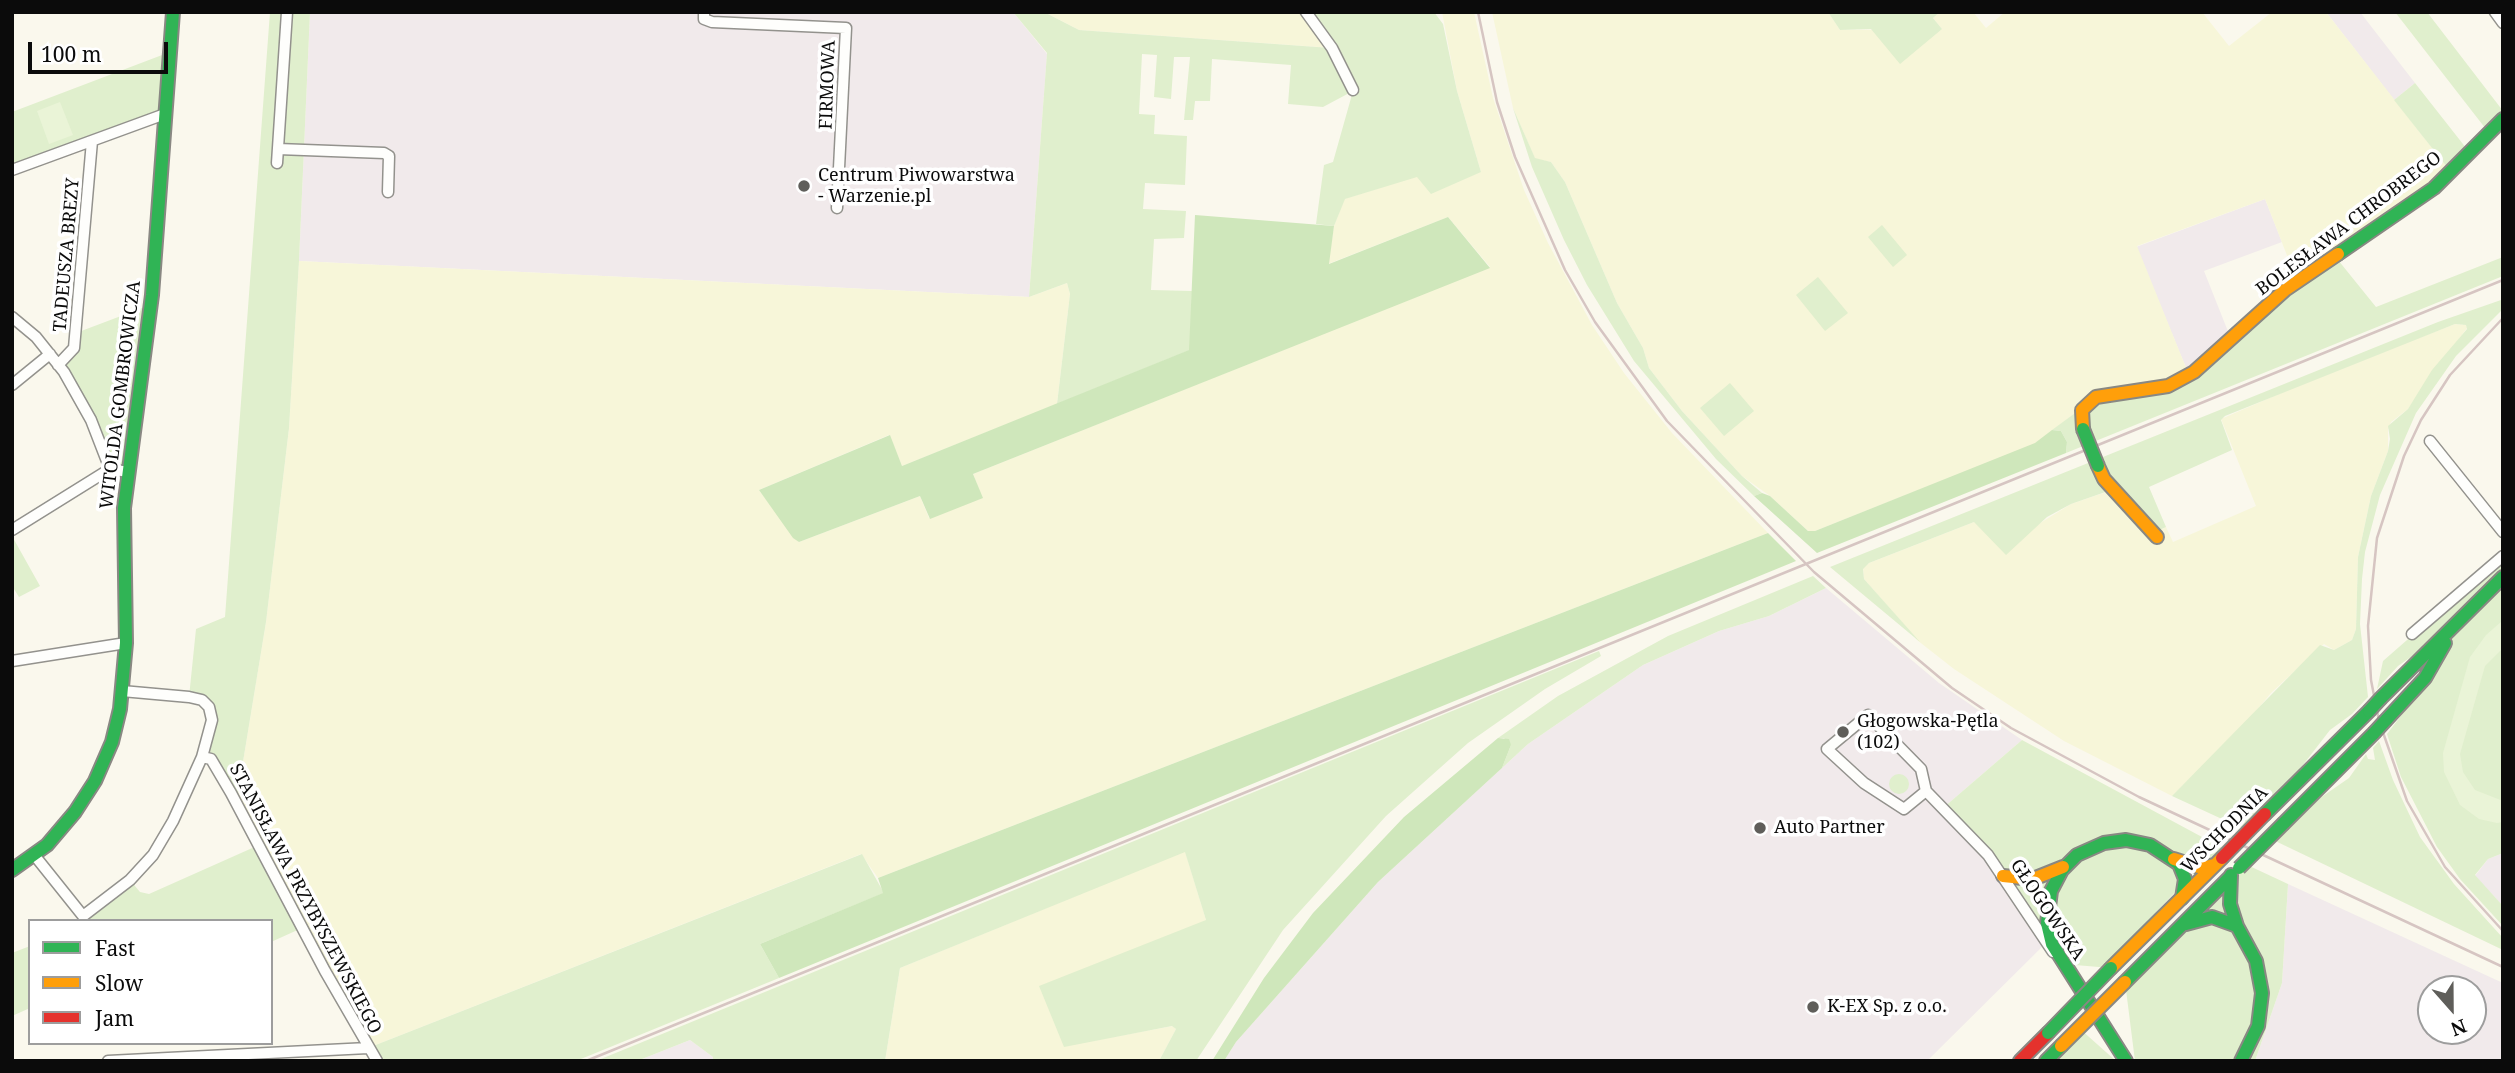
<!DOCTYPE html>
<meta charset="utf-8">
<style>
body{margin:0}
#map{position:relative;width:2515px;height:1073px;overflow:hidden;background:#faf8ed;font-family:"Noto Serif",serif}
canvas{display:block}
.frame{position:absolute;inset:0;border:14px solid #0b0b0b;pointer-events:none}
.legend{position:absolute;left:28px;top:919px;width:245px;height:126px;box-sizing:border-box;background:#fff;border:2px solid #9d9d9d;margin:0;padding:9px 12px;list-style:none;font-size:21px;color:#0b0b0b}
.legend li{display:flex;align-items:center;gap:14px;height:35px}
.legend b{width:35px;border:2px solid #9d9d9d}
.north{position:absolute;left:2417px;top:975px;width:70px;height:70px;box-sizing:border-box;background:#fff;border:2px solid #9d9d9d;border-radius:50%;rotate:159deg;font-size:19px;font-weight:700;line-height:28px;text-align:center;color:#0b0b0b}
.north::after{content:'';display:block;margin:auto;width:24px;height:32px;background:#5f5e5a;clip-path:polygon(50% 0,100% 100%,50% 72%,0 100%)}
.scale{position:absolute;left:28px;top:42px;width:140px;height:32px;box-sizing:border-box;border:4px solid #0b0b0b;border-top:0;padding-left:9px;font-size:21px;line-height:24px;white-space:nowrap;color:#0b0b0b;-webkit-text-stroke:5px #fff;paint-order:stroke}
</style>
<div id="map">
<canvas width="2515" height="1073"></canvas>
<div class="frame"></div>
<ul class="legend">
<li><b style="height:9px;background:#30b455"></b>Fast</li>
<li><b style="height:9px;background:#ff9f0a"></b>Slow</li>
<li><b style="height:9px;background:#e5322d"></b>Jam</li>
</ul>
<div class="north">N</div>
<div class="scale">100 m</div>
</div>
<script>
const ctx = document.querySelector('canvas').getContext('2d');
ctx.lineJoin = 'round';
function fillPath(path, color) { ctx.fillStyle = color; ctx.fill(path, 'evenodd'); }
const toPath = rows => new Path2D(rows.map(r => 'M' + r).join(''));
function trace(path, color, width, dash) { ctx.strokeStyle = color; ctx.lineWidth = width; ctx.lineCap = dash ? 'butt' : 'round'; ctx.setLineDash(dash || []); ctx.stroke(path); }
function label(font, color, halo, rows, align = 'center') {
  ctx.font = font + ' "Noto Serif",serif'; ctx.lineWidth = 7; ctx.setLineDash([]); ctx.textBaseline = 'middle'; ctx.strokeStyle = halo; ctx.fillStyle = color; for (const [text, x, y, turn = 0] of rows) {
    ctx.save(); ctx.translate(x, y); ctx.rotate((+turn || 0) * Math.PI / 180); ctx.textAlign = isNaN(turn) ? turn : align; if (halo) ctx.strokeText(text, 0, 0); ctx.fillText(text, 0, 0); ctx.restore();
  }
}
const industrial = toPath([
 [310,12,1013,12,1047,54,1029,297,299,261],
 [2326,12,2360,12,2415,83,2394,100],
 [2265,199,2282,242,2204,271,2231,339,2189,375,2136,247],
 [1826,588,1939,683,2022,740,1943,808,1972,836,2046,943,1927,1061,1224,1061,1236,1042,1378,882,1528,744,1643,665,1719,631,1769,616],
 [2503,853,2503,906,2475,876,2488,859],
 [2288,884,2503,983,2503,1061,2255,1061,2282,983],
 [2431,989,2473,989,2473,1031,2431,1031],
 [690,1040,713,1057,713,1061,637,1061]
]);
const farmland = toPath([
 [1044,12,1306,12,1332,48,1079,30],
 [1442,12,1474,12,1493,98,1524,190,1548,243,1592,325,1624,373,1672,433,1768,533,878,878,861,854,368,1048,231,793,238,792,266,622,289,428,299,261,1029,297,1067,283,1070,294,1057,404,902,466,889,435,759,490,799,542,920,496,929,518,982,498,973,474,1490,267,1448,217,1328,264,1334,226,1344,199,1417,176,1481,172,1457,91],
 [1492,12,1828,12,1840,30,1942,29,1933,18,1940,12,1973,12,1986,28,2005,12,2202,12,2229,46,2272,12,2326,12,2451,172,2297,281,2265,199,2137,246,2189,375,2086,405,2035,444,1815,531,1808,531,1770,496,1742,476,1682,411,1649,368,1643,348,1617,303,1565,182,1551,162,1535,159,1513,108],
 [2455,324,2466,325,2467,328,2408,409,2391,422,2388,430,2388,451,2371,496,2358,557,2356,629,2352,640,2334,650,2324,644,2271,693,2239,732,2172,796,2064,741,1954,669,1917,640,1864,579,1863,568,1869,563,1974,522,2037,525,2071,504,2115,489,2153,533,2166,527,2173,542,2256,506,2221,419,2332,371],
 [1185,851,1206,920,1064,1046,1173,1026,1176,1029,1159,1061,885,1061,900,968]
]);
const green = toPath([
 [270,12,310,12,299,261,289,428,266,622,238,792,231,793,211,760,202,757,212,720,209,707,189,697,196,629,225,617],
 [1013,12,1044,12,1079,30,1331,48,1306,12,1434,12,1443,24,1457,91,1481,172,1431,194,1417,177,1345,199,1334,226,1316,224,1324,165,1333,162,1353,91,1323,107,1288,104,1291,65,1212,59,1210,101,1195,101,1193,120,1184,120,1190,57,1174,57,1171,99,1154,97,1157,55,1142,54,1139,114,1155,115,1154,134,1187,136,1185,185,1145,183,1143,209,1186,211,1184,238,1154,239,1151,290,1192,291,1190,350,1057,404,1070,294,1067,283,1029,297,1047,53],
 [1828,12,1940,12,1933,18,1942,29,1900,64,1871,29,1840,30],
 [2395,12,2427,12,2503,111,2503,119,2489,133],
 [170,52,165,114,12,170,12,112],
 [2415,83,2470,153,2451,172,2394,100],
 [1513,108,1535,158,1551,162,1565,182,1617,303,1643,348,1649,368,1682,411,1742,476,1762,493,1754,496,1716,459,1634,361,1587,285,1564,240,1532,167],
 [1882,225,1907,255,1893,267,1868,237],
 [2334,255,2376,307,2503,257,2503,276,2066,453,2067,442,2061,431,2052,430,2086,405,2168,386],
 [1818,277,1848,313,1825,331,1796,295],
 [2501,300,2503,309,2456,356,2416,413,2380,495,2365,552,2362,579,2360,624,2368,697,2352,714,2330,730,2265,814,2248,831,2172,796,2320,645,2334,650,2352,640,2356,629,2358,557,2371,496,2388,451,2390,439,2388,426,2408,409,2432,370,2467,329,2466,325,2455,324,2225,416,2221,420,2232,450,2149,487,2166,527,2153,533,2114,489,2071,504,2047,517,2006,555,1974,522,1869,563,1863,569,1864,579,1920,642,1830,567,2438,322],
 [150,305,128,472,110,469,91,420,58,365,70,354,76,333],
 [1730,383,1754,411,1724,436,1700,408],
 [12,536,40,586,19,597,12,586],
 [2503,556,2503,853,2488,859,2475,875,2503,906,2503,926,2460,879,2437,847,2401,777,2387,734,2423,687,2454,627,2398,666,2377,689,2383,661],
 [1813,576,1826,588,1769,616,1719,631,1643,665,1528,744,1502,768,1511,745,1504,738,1498,738,1558,696,1668,636],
 [1599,651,1601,656,1545,689,1468,743,1386,816,1283,930,1196,1061,1159,1061,1176,1029,1172,1026,1064,1047,1039,986,1206,920,1185,852,900,968,885,1061,713,1061,713,1057,690,1040,637,1061,596,1061],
 [2022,740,2228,851,2217,863,2180,868,2178,889,2157,911,2149,928,2111,968,2063,964,2003,876,1943,808],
 [2379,741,2393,780,2420,837,2454,884,2503,938,2503,950,2269,838,2284,823,2349,778,2366,754,2368,759,2375,760,2373,748],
 '1889 784a10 10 0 1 1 20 0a10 10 0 1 1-20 0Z',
 [259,845,302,928,271,942,271,921,77,921,130,880,140,892,149,894],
 [862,854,884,893,760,944,779,978,576,1061,376,1061,368,1048],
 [2243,863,2288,884,2282,983,2255,1061,2135,1061,2125,982],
 [30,946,30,1008,12,1016,12,953],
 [2079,1028,2116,1061,2046,1061]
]);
const forest = toPath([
 [1195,215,1334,226,1329,264,1448,217,1490,268,973,474,983,498,930,519,920,496,799,542,793,538,759,490,890,435,902,466,1189,350],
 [2052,430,2061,431,2067,442,2066,453,1817,553,1754,496,1762,493,1770,496,1808,531,1815,531,2035,443],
 [1768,533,1796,561,779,978,760,944,883,893,878,878],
 [1498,738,1509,739,1511,745,1502,768,1378,882,1236,1042,1224,1061,1212,1061,1264,978,1313,913,1404,817]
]);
const pitch = toPath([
 [60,102,73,135,49,144,37,111],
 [2502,621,2503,648,2485,666,2460,754,2463,772,2475,790,2503,801,2503,822,2497,823,2479,819,2460,805,2444,772,2443,753,2470,657,2486,635]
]);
const street = toPath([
 [704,12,704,19,712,22,846,28,837,208],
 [1306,12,1332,48,1353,90],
 [2495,12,2503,23],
 [278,149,384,153,389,156,388,192],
 [277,163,287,12],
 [12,170,165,114],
 [12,317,36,337,64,372,91,420,110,469,128,472],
 [58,365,74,348,92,141],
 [12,385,50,354],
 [2430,441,2503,532],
 [12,530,110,469],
 [2412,634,2503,556],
 [12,661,126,643],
 [202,757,211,759,231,793,325,971,377,1061],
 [1926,791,1904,809,1864,783,1827,749,1868,715,1921,769,1926,791,1988,855,2053,952],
 [35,856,83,916,130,880,153,855,173,821,202,757,212,720,209,707,202,700,189,697,122,691],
 [108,1061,368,1048]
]);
const fast = toPath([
 [2338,254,2434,188,2503,119],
 [2381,698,2503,577],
 [2386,720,2425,678,2445,643],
 [2265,814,2369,711],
 [2284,823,2374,733],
 [12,870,47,845,75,812,95,781,112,742,120,709,126,643,124,508,152,295,173,12],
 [2231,875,2230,904,2237,926,2256,961,2262,993,2258,1026,2241,1061],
 [2186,924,2212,917,2237,926],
 [2125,982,2231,876],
 [2046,1061,2061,1046],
 [2126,1061,2052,944,2047,923,2051,891,2062,870,2077,855,2104,843,2126,840,2150,845,2179,864,2185,879,2182,898]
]);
const slow = toPath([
 [2083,429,2082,410,2096,397,2168,386,2194,372,2285,290,2338,254],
 [2098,466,2104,479,2157,537],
 [2174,859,2202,868,2214,865],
 [2003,876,2033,879,2063,867],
 [2111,968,2222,858]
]);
const jam = toPath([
 [2020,1061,2048,1033]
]);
const rail = toPath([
 [1478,12,1497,102,1515,157,1565,270,1595,322,1667,421,1814,572,1952,688,2011,728,2139,797,2503,967],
 [2503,318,2450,375,2421,420,2404,456,2377,538,2368,626,2371,680,2379,721,2407,801,2445,867,2503,931],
 [586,1061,2503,280]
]);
const fastBridge = toPath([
 [2083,429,2098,466],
 [2369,711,2381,698],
 [2374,733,2386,720],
 [2239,868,2284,823],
 [2048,1033,2111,968]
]);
const slowBridge = toPath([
 [2061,1046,2125,982]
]);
const jamBridge = toPath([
 [2222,858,2265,814]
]);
const markers = [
 [804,186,7,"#5f5e5a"],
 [1843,732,7,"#5f5e5a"],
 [1760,828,7,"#5f5e5a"],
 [1813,1007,7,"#5f5e5a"]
];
const streetNames = [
 ["FIRMOWA",828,85,-88],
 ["BOLESŁAWA CHROBREGO",2349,224,-37],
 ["TADEUSZA BREZY",67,255,-85],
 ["WITOLDA GOMBROWICZA",121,395,-83],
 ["WSCHODNIA",2225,830,-45],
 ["STANISŁAWA PRZYBYSZEWSKIEGO",305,899,62],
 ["GŁOGOWSKA",2047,910,56]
];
const poiNames = [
 ["Centrum Piwowarstwa",818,176],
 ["- Warzenie.pl",818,197],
 ["Głogowska-Pętla",1857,722],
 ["(102)",1857,743],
 ["Auto Partner",1774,828],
 ["K-EX Sp. z o.o.",1827,1007]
];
fillPath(industrial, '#f1eaeb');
fillPath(farmland, '#f7f6d9');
fillPath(green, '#e0efcd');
fillPath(forest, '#cfe7bb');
fillPath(pitch, '#eaf4d7');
trace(street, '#93928d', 13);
trace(fast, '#898883', 16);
trace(slow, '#898883', 16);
trace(jam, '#898883', 16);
trace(street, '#fefefc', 10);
trace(fast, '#30b455', 12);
trace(slow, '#ff9f0a', 12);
trace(jam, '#e5322d', 12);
trace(rail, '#d6c5c2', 2.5);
trace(fastBridge, '#898883', 16, []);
trace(slowBridge, '#898883', 16, []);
trace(jamBridge, '#898883', 16, []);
trace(fastBridge, '#30b455', 12);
trace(slowBridge, '#ff9f0a', 12);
trace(jamBridge, '#e5322d', 12);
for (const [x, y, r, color] of markers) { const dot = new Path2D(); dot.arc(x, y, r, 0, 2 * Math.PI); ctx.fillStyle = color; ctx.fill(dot); trace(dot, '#fff', 2.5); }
label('18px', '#0b0b0b', '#fff', streetNames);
label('18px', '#0b0b0b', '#fff', poiNames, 'left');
</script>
